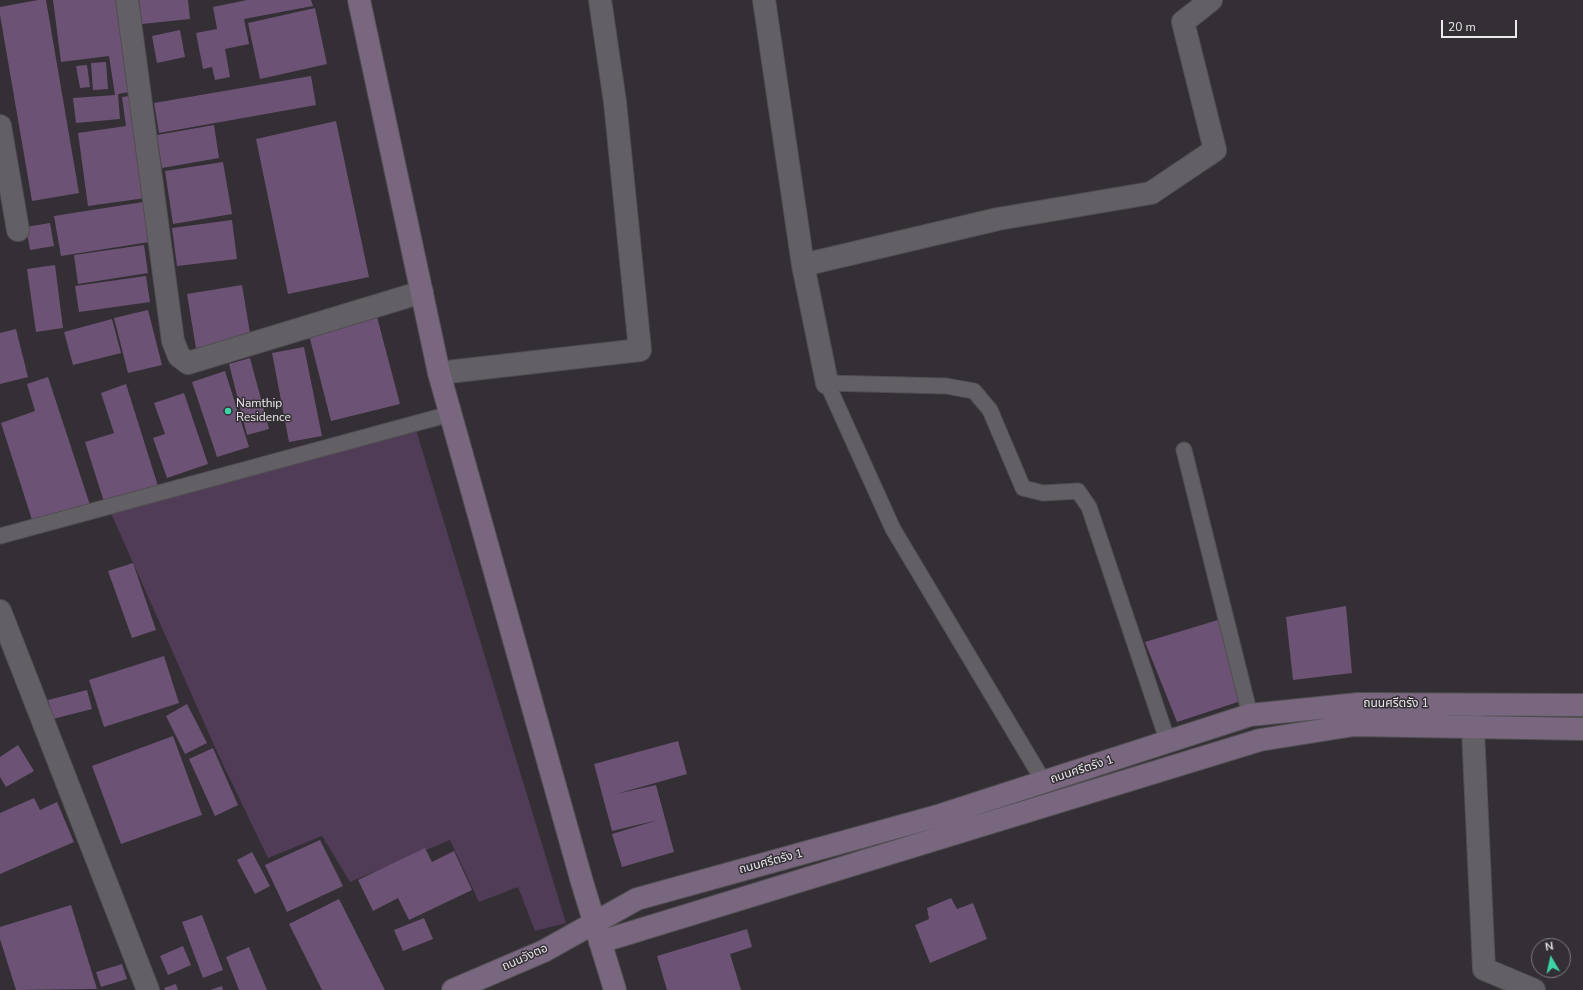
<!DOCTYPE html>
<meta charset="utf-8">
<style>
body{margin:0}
#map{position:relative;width:1583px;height:990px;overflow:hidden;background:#332f34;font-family:"Nunito Sans",sans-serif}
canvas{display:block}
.north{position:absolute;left:1531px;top:938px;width:40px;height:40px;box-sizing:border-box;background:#332f34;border:1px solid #7d797e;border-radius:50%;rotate:351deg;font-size:11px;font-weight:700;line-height:16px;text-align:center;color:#ece9ed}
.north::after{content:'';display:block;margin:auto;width:14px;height:18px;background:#3cd4a4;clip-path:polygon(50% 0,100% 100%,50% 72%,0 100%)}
.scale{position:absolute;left:1441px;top:20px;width:76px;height:18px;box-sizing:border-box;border:2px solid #ece9ed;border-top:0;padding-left:5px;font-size:12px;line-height:14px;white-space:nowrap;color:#ece9ed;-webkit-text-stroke:3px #332f34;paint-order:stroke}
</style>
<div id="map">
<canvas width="1583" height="990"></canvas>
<div class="north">N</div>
<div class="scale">20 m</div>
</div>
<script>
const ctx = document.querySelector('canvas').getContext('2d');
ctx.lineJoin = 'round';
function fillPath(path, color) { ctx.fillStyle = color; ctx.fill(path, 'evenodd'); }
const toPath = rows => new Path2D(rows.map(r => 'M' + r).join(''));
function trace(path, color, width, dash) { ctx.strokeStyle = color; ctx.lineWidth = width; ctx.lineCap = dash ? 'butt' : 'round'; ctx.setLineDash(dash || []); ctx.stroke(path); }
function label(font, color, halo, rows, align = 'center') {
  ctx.font = font + ' "Nunito Sans","Noto Sans Thai",sans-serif'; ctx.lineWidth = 3; ctx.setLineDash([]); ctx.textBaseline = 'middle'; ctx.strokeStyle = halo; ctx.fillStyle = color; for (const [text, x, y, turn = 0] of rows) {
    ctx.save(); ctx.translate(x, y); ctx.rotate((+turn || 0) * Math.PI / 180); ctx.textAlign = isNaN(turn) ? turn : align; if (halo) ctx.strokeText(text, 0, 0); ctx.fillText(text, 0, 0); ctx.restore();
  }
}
const green = toPath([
 [416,430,566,923,535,931,518,887,479,902,450,840,350,882,322,836,268,858,218,754,110,511]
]);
const building = toPath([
 [38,0,46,0,79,193,32,201,0,15,0,7],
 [53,0,123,0,135,91,118,94,120,119,76,123,73,98,115,95,109,56,61,62],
 [139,0,188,0,190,19,142,24],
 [247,0,311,0,313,6,244,19,249,44,225,49,230,77,215,80,212,67,203,69,196,33,217,29,213,7],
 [315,8,327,64,260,79,248,23],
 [180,30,185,57,157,63,152,36],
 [106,62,108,89,93,90,91,63],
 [87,65,90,87,80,88,76,66],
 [311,76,316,105,159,133,154,103],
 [138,95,153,197,88,206,78,133,126,126,122,97],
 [336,121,369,277,288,294,256,139],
 [214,125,219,158,162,168,157,135],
 [223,162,232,214,173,224,165,171],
 [143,202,149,242,61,256,54,216],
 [232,220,237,259,177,266,172,228],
 [50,223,54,246,30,250,26,227],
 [144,245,148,273,78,284,74,255],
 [55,265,63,328,36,332,27,269],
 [146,276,150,302,79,312,75,286],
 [242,285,251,339,196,348,187,294],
 [148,310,162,365,128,373,114,318],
 [377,317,400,404,331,421,309,335],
 [112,319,121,353,73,365,64,332],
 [16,329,28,377,0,384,0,333],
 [304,347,322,436,289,442,272,353],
 [250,358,269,429,247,435,229,364],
 [225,371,249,447,217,457,192,382],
 [48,377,90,505,33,523,1,423,35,411,27,384],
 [126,384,158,486,104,502,85,442,114,433,101,393],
 [184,393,208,464,167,478,153,438,165,434,154,403],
 [133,563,156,630,132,638,108,571],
 [1346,606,1352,673,1293,680,1286,617],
 [1218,620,1244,700,1177,722,1145,642],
 [164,656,179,703,104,727,89,680],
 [87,690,92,709,53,719,48,700],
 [187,704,207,743,185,754,166,716],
 [173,736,202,815,121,844,92,766],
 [678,741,687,774,616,794,656,785,674,852,622,867,612,834,658,820,612,831,594,764],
 [18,745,34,771,6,787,0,777,0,757],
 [213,748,238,805,215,816,189,759],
 [34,798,40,810,57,802,74,842,0,874,0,813],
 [320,840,343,886,287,912,265,865],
 [425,848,432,862,454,851,472,890,409,920,398,898,373,911,358,880],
 [252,852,270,886,255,894,237,860],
 [951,898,957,909,973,903,987,939,930,963,915,925,929,919,927,908],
 [339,899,385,990,322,990,289,924],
 [71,905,97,989,16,990,0,939,0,927],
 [202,915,223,970,203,978,182,922],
 [424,918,433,939,403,951,394,930],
 [747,929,752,947,730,954,741,990,667,990,657,956],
 [183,946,191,965,168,975,160,956],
 [249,947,267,990,239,990,226,957],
 [122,964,127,979,101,987,96,972],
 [176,984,178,990,165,990,164,988],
 [222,986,223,990,210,990]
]);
const lane = toPath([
 [1184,450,1250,715],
 [0,536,450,414],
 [1044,782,893,529,827,383,946,386,974,391,990,410,1023,488,1043,493,1078,491,1089,507,1168,742]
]);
const street = toPath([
 [127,0,173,341,179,356,188,363,422,292],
 [764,0,803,265,827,383],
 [0,126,18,230],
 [803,265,998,219,1151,193,1215,150,1183,22,1211,0],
 [439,373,640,350,615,102,600,0],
 [0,611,148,990],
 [1472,709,1484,969,1534,990]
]);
const secondary = toPath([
 [359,0,439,373,582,882,615,990],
 [600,942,1260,740,1354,725,1583,729],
 [453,990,544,951,637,899,941,815,1250,715,1358,704,1583,705]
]);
const markers = [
 [228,411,4,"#3cd4a4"]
];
const poiNames = [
 ["Namthip",236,404],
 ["Residence",236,418]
];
const streetNames = [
 ["ถนนศรีตรัง 1",1396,704],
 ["ถนนศรีตรัง 1",1082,770,-18],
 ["ถนนศรีตรัง 1",771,862,-15],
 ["ถนนวังตอ",525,958,-24]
];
fillPath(green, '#503c57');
fillPath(building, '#6c5375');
trace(lane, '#514e52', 17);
trace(street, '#514e52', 24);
trace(secondary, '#514e52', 24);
trace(lane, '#636065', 15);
trace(street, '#636065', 22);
trace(secondary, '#796780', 22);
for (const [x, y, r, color] of markers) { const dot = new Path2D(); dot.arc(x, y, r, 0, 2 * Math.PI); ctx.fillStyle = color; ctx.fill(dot); trace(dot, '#332f34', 1.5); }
label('12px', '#ece9ed', '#332f34', poiNames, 'left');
label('12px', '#ece9ed', '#332f34', streetNames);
</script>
